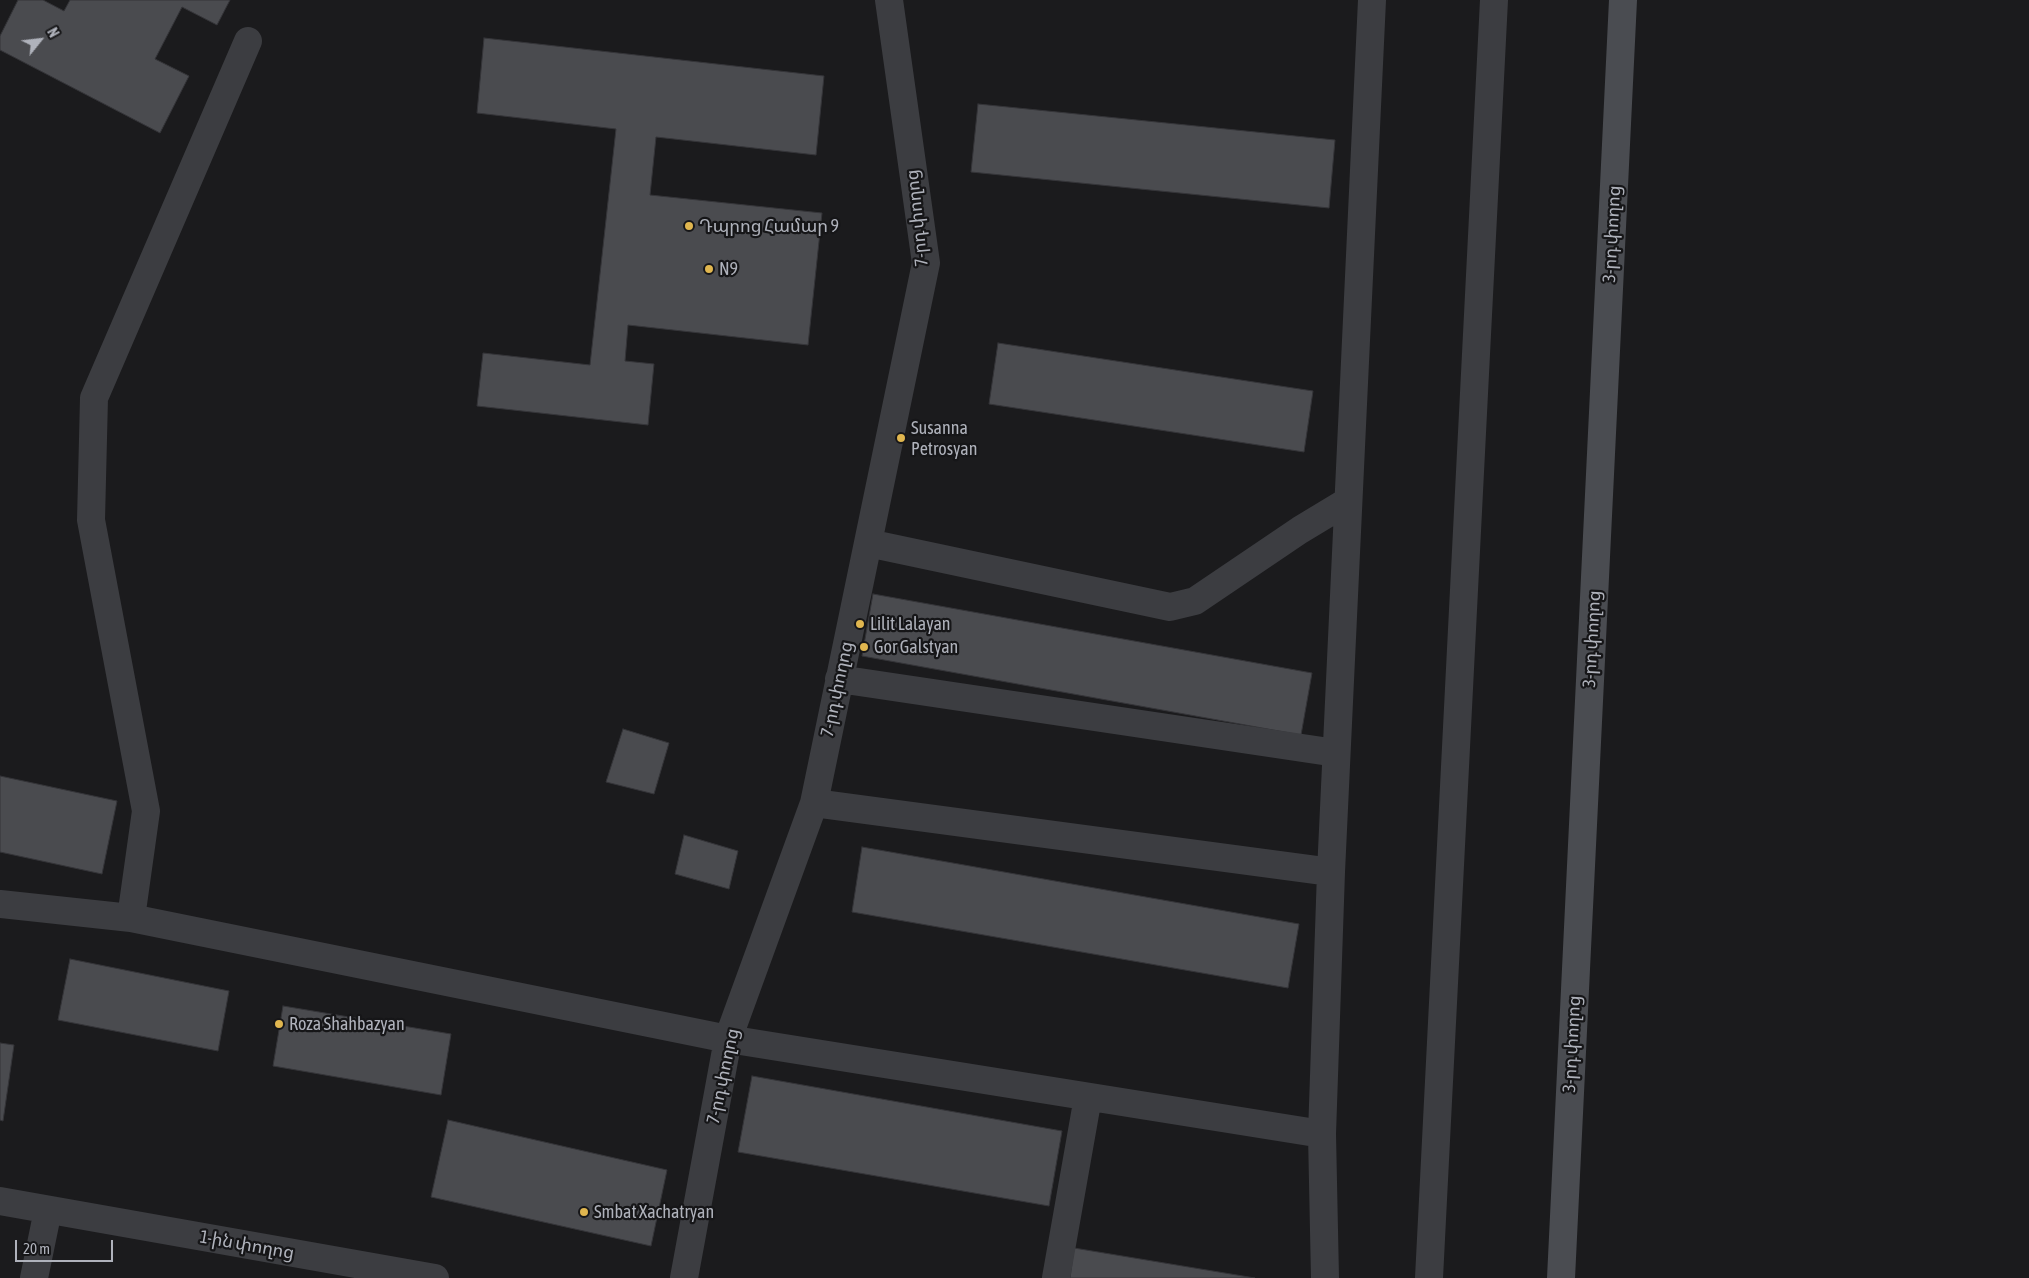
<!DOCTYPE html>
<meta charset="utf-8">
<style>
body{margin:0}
#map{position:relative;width:2029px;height:1278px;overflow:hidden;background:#1b1b1d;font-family:"Asap Condensed",sans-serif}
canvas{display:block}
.north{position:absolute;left:15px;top:15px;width:50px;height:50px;-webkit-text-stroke:4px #161618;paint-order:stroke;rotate:61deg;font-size:14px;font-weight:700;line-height:20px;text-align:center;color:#afb2bb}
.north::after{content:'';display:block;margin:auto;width:18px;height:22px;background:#afb2bb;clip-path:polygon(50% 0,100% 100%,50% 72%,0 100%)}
.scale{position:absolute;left:15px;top:1240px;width:98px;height:22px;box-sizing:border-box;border:2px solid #afb2bb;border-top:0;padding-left:6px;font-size:15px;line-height:18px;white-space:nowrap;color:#afb2bb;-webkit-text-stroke:4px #161618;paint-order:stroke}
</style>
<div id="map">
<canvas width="2029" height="1278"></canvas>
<div class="north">N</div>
<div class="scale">20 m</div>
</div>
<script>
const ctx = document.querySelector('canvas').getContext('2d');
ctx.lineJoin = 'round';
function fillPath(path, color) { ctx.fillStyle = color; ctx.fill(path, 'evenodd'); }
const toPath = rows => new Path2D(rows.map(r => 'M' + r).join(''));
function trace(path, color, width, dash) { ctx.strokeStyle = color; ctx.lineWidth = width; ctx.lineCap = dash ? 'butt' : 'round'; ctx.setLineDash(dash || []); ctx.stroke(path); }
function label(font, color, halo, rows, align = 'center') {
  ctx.font = font + ' "Asap Condensed","Noto Sans Armenian",sans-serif'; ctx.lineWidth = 4.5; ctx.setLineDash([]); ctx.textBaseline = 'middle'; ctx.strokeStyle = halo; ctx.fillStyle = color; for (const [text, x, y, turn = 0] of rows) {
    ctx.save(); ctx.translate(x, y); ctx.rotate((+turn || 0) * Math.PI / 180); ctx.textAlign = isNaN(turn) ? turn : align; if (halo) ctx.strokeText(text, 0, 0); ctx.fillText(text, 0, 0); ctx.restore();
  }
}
const building = toPath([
 [18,0,43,0,64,11,70,0,230,0,217,25,182,7,155,59,189,76,160,133,0,50,0,36,18,0],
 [484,38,824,76,816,155,656,137,650,195,822,213,808,345,628,325,625,361,654,364,648,425,477,406,483,353,590,365,616,129,477,113,484,38],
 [978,104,1335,140,1329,208,971,172,978,104],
 [998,343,1313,391,1304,452,989,404,998,343],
 [873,594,1312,673,1301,735,862,656,873,594],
 [623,729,669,743,654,794,606,782,623,729],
 [0,776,117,801,102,874,0,852,0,776],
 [684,835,738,851,729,889,675,874,684,835],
 [862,847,1299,924,1288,988,852,912,862,847],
 [70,959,229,991,218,1051,58,1020,70,959],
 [283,1006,451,1034,441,1095,273,1066,283,1006],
 [0,1043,14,1045,3,1121,0,1120,0,1043],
 [752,1076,1062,1131,1049,1206,738,1152,752,1076],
 [448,1120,667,1170,651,1246,431,1197,448,1120],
 [1074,1248,1255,1278,1070,1278,1074,1248]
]);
const street = toPath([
 [868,543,1170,607,1195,601,1300,530,1348,501],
 [839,679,1336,753],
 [814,803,1331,872],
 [0,904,131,918,728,1039,1322,1134],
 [131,918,146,811,91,520,94,398,248,41],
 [0,1201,435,1278],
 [34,1278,48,1210],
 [684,1278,728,1039,814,803,926,263,889,0],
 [1056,1278,1088,1097],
 [1325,1278,1322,1134,1331,872,1372,0],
 [1429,1278,1494,0]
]);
const secondary = toPath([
 [1561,1278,1623,0]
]);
const markers = [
 [689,226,5,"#e0b64f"],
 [709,269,5,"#e0b64f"],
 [901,438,5,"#e0b64f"],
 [860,624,5,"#e0b64f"],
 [864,647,5,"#e0b64f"],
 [279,1024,5,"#e0b64f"],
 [584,1212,5,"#e0b64f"]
];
const streetNames = [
 ["7-րդ փողոց",917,218,-96],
 ["3-րդ փողոց",1612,234,-87],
 ["3-րդ փողոց",1592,639,-87],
 ["7-րդ փողոց",837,689,-78],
 ["3-րդ փողոց",1572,1044,-87],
 ["7-րդ փողոց",723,1076,-78],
 ["1-ին փողոց",247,1245,10]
];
const poiNames = [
 ["Դպրոց Համար 9",699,226],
 ["N9",719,269],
 ["Susanna",911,428],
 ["Petrosyan",911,449],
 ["Lilit Lalayan",870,624],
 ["Gor Galstyan",874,647],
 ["Roza Shahbazyan",289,1024],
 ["Smbat Xachatryan",594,1212]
];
fillPath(building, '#4a4b4f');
trace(building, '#353539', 1);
trace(street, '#3c3d41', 28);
trace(secondary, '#4a4c51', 28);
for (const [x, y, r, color] of markers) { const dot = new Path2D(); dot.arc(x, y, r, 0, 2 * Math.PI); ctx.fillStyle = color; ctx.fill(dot); trace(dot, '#161618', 2); }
label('18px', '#afb2bb', '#161618', streetNames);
label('18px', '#afb2bb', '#161618', poiNames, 'left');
</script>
